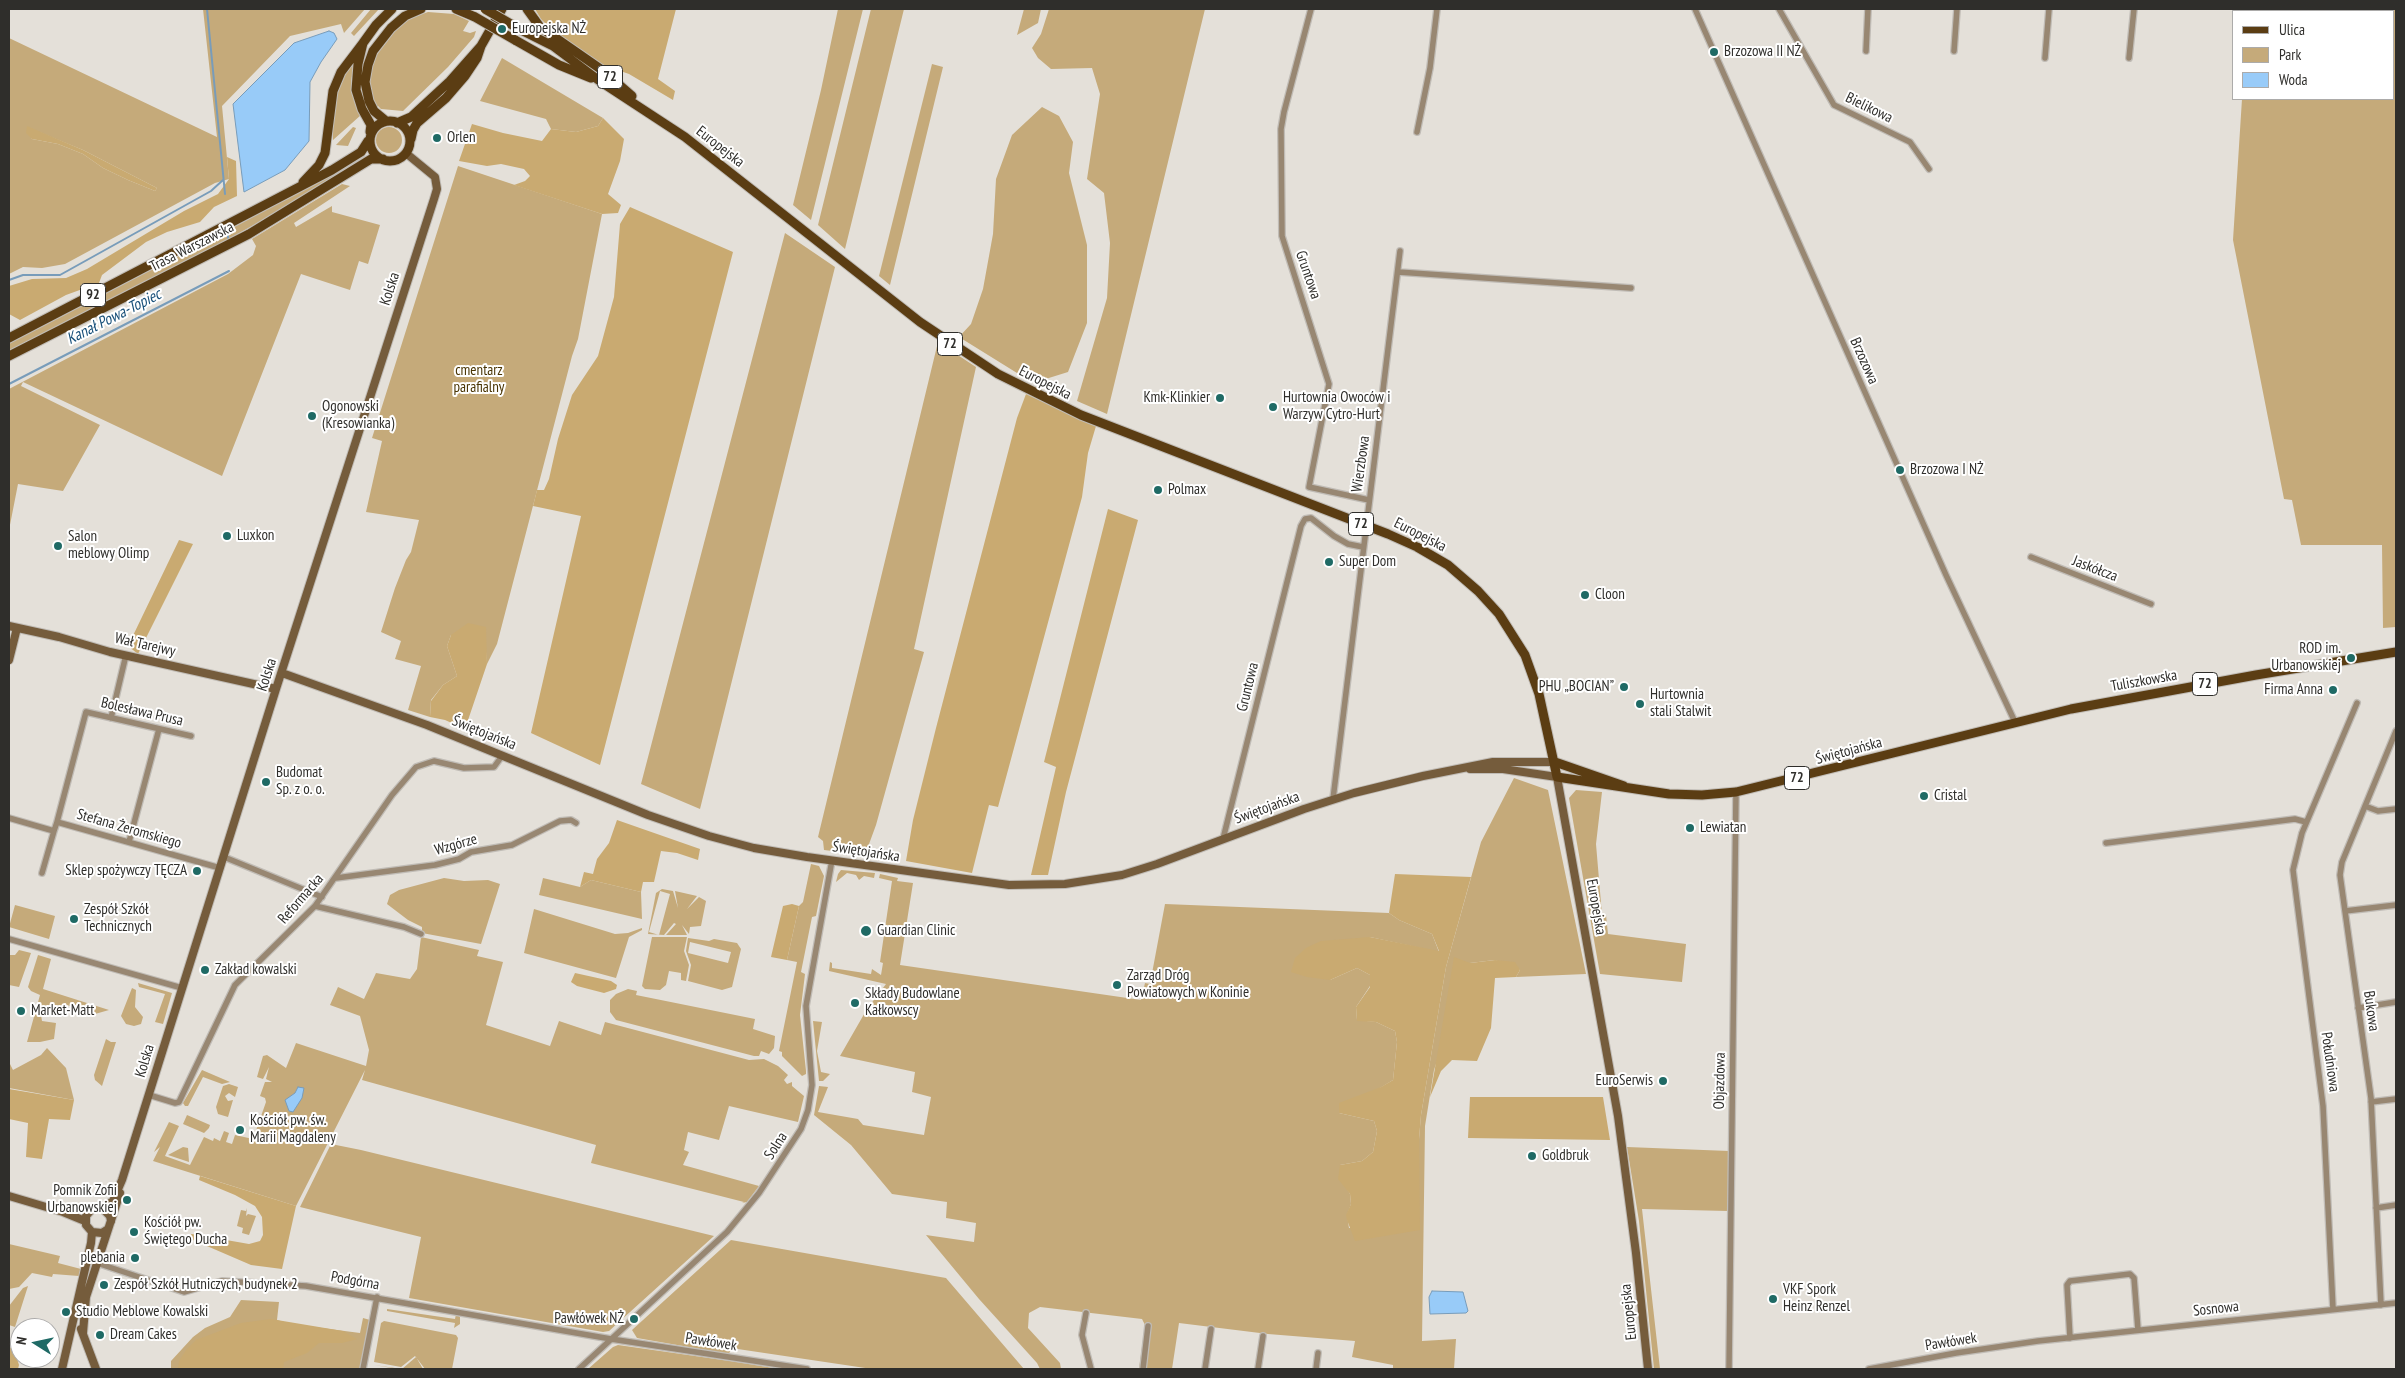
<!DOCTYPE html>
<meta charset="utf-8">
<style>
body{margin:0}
#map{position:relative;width:2405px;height:1378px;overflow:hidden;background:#e4e0d9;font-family:"PT Sans Narrow",sans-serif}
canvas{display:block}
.frame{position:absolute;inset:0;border:10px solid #2f2e2b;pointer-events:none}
.legend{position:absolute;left:2232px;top:10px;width:162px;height:90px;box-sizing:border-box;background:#fff;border:1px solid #acabaa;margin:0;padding:6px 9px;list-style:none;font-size:15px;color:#2f2e2b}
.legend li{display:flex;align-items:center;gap:10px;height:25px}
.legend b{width:25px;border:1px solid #acabaa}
.north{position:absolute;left:10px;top:1318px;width:50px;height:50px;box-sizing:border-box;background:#fff;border:1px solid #acabaa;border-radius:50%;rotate:280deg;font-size:14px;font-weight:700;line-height:20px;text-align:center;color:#2f2e2b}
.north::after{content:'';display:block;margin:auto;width:18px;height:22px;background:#1f6a65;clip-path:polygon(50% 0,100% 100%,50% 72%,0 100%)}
</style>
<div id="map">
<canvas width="2405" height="1378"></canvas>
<div class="frame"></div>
<ul class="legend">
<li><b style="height:6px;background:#5b3d13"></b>Ulica</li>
<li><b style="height:14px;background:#c5aa7a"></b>Park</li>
<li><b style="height:14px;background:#98cbf8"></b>Woda</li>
</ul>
<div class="north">N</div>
</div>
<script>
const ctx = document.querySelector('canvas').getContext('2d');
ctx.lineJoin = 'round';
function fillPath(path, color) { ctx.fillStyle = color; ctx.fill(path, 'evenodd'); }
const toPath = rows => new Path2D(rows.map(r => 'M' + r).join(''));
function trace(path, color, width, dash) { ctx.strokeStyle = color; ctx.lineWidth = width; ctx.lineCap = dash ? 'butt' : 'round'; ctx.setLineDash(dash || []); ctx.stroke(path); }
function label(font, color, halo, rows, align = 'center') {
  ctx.font = font + ' "PT Sans Narrow",sans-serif'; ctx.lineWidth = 4; ctx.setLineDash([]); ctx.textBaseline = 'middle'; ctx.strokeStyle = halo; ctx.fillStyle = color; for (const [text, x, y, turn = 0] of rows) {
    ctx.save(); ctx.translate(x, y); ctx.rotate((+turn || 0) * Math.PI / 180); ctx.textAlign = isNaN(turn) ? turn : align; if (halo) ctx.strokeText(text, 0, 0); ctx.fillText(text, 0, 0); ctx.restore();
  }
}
const green = toPath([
 [203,9,365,9,344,33,341,24,290,36,222,106,229,179,215,183,65,264,42,268,23,267,9,274,9,38,217,137],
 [27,127,83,150,157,188,155,191,128,180,103,168,83,154,58,144,32,139],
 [371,9,379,9,354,36,351,33],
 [838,9,863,9,811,220,793,205,821,90],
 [871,9,904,9,845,249,818,225],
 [1024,9,1041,9,1038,23,1017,35],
 [1049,9,1205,9,1107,414,1077,401,1107,298,1110,243,1104,193,1087,179,1100,94,1092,68,1051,69,1038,58,1032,48,1041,34],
 [2247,9,2396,9,2396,627,2383,628,2382,545,2301,545,2292,500,2284,499,2233,240,2242,99,2394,99,2394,11,2247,11],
 [428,12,454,14,469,21,463,31,470,33,476,31,474,37,448,67,403,111,381,109,378,106,375,108,369,82,375,57,397,28,408,19],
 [502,58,603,118,598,126,576,132,551,129,546,119,480,101],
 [351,61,355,62,351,81,355,103,361,115,333,140,333,117,337,91,342,77],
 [932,64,943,67,890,285,879,276],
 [1042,107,1059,116,1073,142,1069,173,1087,245,1087,323,1068,372,1036,382,1017,373,959,337,971,324,983,289,993,234,996,179,1012,135],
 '376 140a13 13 0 1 1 26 0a13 13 0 1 1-26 0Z',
 [353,127,356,128,348,146,336,145],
 [352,163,354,165,291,204,218,245,9,352,9,343,238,225],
 [458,166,602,214,578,339,572,356,497,644,487,664,486,652,451,635,447,646,457,676,443,685,431,700,430,717,408,710,421,666,395,659,401,641,381,632,395,588,406,560,411,552,419,520,366,512,382,441,372,438],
 [342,184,350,186,294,223,296,227,332,206,332,212,380,225,368,264,359,261,350,290,301,274,222,476,23,382,21,386,100,425,63,491,18,484,9,530,9,389,228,274,253,255,256,246,252,239],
 [785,233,835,267,700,809,641,784],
 [938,342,976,367,914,649,924,652,876,825,865,855,824,850,823,841,818,837],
 [1514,778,1548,790,1586,974,1516,977,1520,970,1495,960,1470,963,1434,1070,1425,1126,1422,1341,1456,1339,1454,1369,1393,1369,1393,1365,1352,1357,1355,1341,1268,1334,1179,1323,1172,1369,1139,1369,1145,1325,1142,1319,1040,1307,1029,1313,1028,1328,1060,1363,1061,1369,1040,1369,1037,1363,979,1299,926,1235,974,1242,976,1223,946,1218,947,1202,892,1194,851,1145,814,1115,819,1086,828,1087,818,1112,858,1119,863,1125,924,1135,931,1097,912,1092,915,1072,840,1056,867,1009,886,984,829,971,830,962,832,963,832,968,871,974,872,969,881,975,883,963,880,962,892,881,879,878,880,874,898,878,897,881,913,883,900,965,1141,1000,1145,983,1150,984,1165,904,1389,913,1399,920,1432,934,1439,952,1370,937,1330,980,1357,968,1370,975,1370,986,1356,1007,1357,1020,1376,1022,1395,1031,1397,1042,1393,1080,1339,1113,1374,1121,1377,1131,1373,1152,1362,1161,1340,1165,1345,1185,1350,1194,1351,1204,1347,1215,1349,1228,1419,1230,1419,1139,1421,1115,1446,967,1481,842],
 [1576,790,1602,792,1596,844,1602,915,1606,915,1608,934,1686,944,1682,982,1600,974,1569,798],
 [811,864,819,866,824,876,816,916,812,917,801,972,805,974,800,1015,806,1071,806,1074,802,1076,782,1056,782,1052,779,1051,797,962,787,960,799,906,803,902],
 [841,870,875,873,874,878,864,876,859,880,856,875,847,873,836,882,838,874],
 [444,878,464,881,488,880,500,884,481,944,422,933,422,927,408,920,387,904,390,895,399,890],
 [543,878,580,887,591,880,641,892,642,919,539,895],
 [662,889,673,891,678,908,675,891,697,896,687,909,699,897,706,901,701,926,690,927,689,934,682,925,687,935,666,935,676,924,674,923,664,935,648,934,656,893],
 [660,891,670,894,659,935,649,932],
 [15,905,55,916,49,939,9,927],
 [534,909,615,934,628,933,642,928,642,930,629,937,616,978,524,953],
 [421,937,479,950,477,956,503,962,486,1025,550,1046,559,1021,601,1035,605,1022,749,1060,764,1059,778,1066,788,1075,784,1080,787,1084,792,1082,792,1086,804,1096,798,1122,729,1106,719,1140,688,1132,684,1150,689,1152,683,1165,759,1186,747,1202,742,1203,744,1202,591,1163,596,1145,362,1080,365,1070,296,1206,153,1161,160,1147,154,1152,169,1122,179,1126,165,1156,190,1165,204,1137,213,1141,214,1138,220,1141,224,1131,229,1133,226,1142,232,1144,235,1135,253,1139,266,1102,265,1098,260,1096,265,1082,272,1082,266,1079,269,1067,263,1079,257,1077,263,1056,267,1055,286,1068,296,1043,366,1066,369,1050,360,1016,330,1005,338,987,364,999,376,973,410,979,417,969],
 [652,937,687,937,684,951,689,965,686,981,681,980,681,973,669,971,666,985,660,990,645,989,642,986],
 [688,938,709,941,714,939,737,943,741,949,732,987,722,990,688,981,691,965,686,951],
 [690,942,731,952,728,963,688,953],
 [9,948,10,955,15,955,19,950,31,953,19,987,9,985],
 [38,955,51,959,43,989,109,1010,95,1014,67,1005,58,1014,55,1013,49,1005,44,1009,41,1015,42,1021,56,1023,54,1039,40,1042,27,1042,40,995,31,991,28,987],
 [138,983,172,993,163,1024,155,1022,165,994,139,987],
 [132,988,136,990,135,1007,143,1017,141,1024,134,1026,126,1024,121,1016],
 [628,989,637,991,636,995,755,1019,753,1029,775,1036,774,1048,769,1054,761,1051,759,1056,754,1056,616,1020,610,1012,610,1000,616,994],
 [813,1021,822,1022,817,1051,821,1072,830,1074,823,1081,819,1081],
 [106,1039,111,1042,116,1042,102,1086,95,1080,94,1075],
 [47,1048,66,1068,74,1100,9,1088,10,1064,13,1070,41,1055],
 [202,1070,230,1082,222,1084,203,1077,188,1106,185,1106,183,1103],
 [229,1084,238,1087,235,1097,229,1093,225,1096,228,1101,233,1100,228,1117,218,1114,216,1107,223,1086],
 [187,1115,210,1125,209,1128,204,1133,183,1124],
 [331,1144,361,1150,714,1236,609,1331,603,1332,409,1298,421,1237,300,1207],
 [183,1147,188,1148,189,1162,168,1155],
 [1627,1147,1729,1151,1728,1211,1642,1209,1660,1369,1654,1369,1639,1221],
 [247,1208,246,1216,248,1214,256,1216,249,1235,242,1233,243,1228,237,1226,241,1210,246,1211],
 [731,1240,946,1278,1024,1369,872,1369,731,1348,729,1354,637,1338,632,1330],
 [9,1244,60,1256,58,1263,81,1269,79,1276,53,1274,52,1277,32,1273,19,1287,9,1289],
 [28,1286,15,1327,9,1325,9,1306,23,1288],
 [241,1300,279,1302,277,1320,291,1324,360,1333,363,1318,370,1320,361,1369,171,1369,171,1361,193,1337,205,1328,230,1317],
 [387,1309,455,1319,456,1314,460,1317,460,1324,454,1328,455,1323,387,1311],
 [384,1321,456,1335,458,1338,452,1369,425,1369,415,1356,401,1367,374,1362,381,1323],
 [618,1345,730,1361,780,1369,588,1369,613,1347],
 [416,1357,423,1369,398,1369,374,1365,402,1369]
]);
const forest = toPath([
 [535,9,676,9,658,79,675,91,673,100,629,74,603,65,552,30,541,19],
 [603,118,624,139,620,161,608,194,621,205,618,213,602,214,514,185,525,181,530,176,524,169,501,164,487,166,459,161,472,124,503,133,542,141,551,129,576,132,598,126],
 [27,126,83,150,157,188,155,191,128,180,103,168,83,154,58,144,32,139,26,133],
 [227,157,236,161,237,196,214,207,200,222,167,232,146,242,102,275,99,283,66,295,20,320,9,314,9,286,32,279,66,278,87,269,184,211,218,194,229,179],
 [630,207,733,252,600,765,531,733,581,516,533,506,537,490,544,490,549,479,558,439,572,395,598,356,614,297,620,224],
 [1026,394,1096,426,1088,453,1082,497,998,807,989,805,972,873,906,861,913,820,936,728,1017,418],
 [1108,509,1138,520,1066,792,1048,875,1031,875,1056,767,1044,762],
 [179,540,193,544,138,654,128,646],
 [468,623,486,627,487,664,465,729,445,720,430,717,431,701,443,685,457,676,447,646,451,635],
 [617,820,700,849,698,860,677,853,661,851,654,882,643,882,641,892,591,880,580,887,584,872,593,874,597,859,609,843],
 [1395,874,1471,877,1446,967,1421,1115,1419,1139,1420,1230,1355,1241,1347,1220,1346,1215,1351,1204,1350,1194,1338,1179,1340,1165,1362,1161,1373,1152,1377,1131,1374,1121,1339,1113,1339,1103,1381,1087,1393,1080,1397,1042,1395,1031,1376,1022,1357,1021,1356,1007,1370,987,1370,975,1357,968,1330,980,1307,977,1291,972,1295,958,1306,948,1321,941,1370,937,1439,951,1432,934,1399,920,1389,913],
 [792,904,799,906,787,960,771,957,783,906],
 [1454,957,1470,963,1495,960,1515,962,1520,970,1516,977,1495,978,1491,1028,1477,1061,1452,1060,1441,1071,1430,1097,1425,1126],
 [575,973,611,981,617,985,616,989,604,993,577,986,571,982],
 [9,1089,74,1100,70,1120,49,1119,42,1159,26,1157,28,1123,9,1119],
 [1470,1097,1603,1097,1610,1140,1468,1138],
 [200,1176,296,1206,282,1269,251,1265,186,1237,192,1234,249,1244,260,1241,263,1235,262,1217,255,1206,235,1195,199,1180],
 [271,1319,343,1331,357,1339,342,1343,319,1343,307,1353,284,1362,283,1369,178,1369,179,1361,186,1350,196,1340,241,1323],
 [9,1347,14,1349,19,1365,18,1369,9,1369]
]);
const water = toPath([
 [329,31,334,33,337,39,321,62,310,82,309,141,285,170,244,192,233,104,294,43,329,31],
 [298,1087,304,1088,302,1098,293,1112,289,1111,285,1100,295,1093,298,1087],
 [1432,1291,1463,1292,1468,1311,1466,1313,1430,1314,1429,1297,1432,1291]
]);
const stream = toPath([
 [207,9,225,194],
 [228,233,228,238],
 [9,280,23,275,60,275,211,191,223,180],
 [9,384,229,271]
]);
const street = toPath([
 [1311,9,1284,112,1281,129,1282,236,1329,384,1309,487,1369,500],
 [1695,9,1946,575,2015,722],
 [1779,9,1834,105,1910,142,1929,169],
 [1866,51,1868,9],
 [1954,51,1957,9],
 [2045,58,2049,9],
 [2129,58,2134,9],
 [1417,132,1430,68,1437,9],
 [1398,272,1631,288],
 [2031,557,2151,604],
 [111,718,126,655],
 [1333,799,1400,251],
 [2365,806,2378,811,2396,809],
 [9,818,54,831,57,822,220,868],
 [57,822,86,712,191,736],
 [1223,839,1301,526,1305,519,1311,518,1334,536,1348,544,1363,547],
 [129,842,159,729],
 [2106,843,2295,819,2306,822],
 [224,857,322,897],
 [42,873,54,831],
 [336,878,435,865,459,859,471,852,512,845,560,821,571,820,576,823],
 [315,906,404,927,421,934],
 [2345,911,2396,905],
 [9,939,182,988],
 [2358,1008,2396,1002],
 [149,1095,175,1103,179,1102,235,985,315,906,392,795,416,767,434,761,464,768,494,767,502,756],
 [2371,1102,2396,1099],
 [2376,1208,2396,1205],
 [97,1263,184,1292,222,1281,306,1286,611,1339,807,1369],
 [2381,1305,2371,1098,2340,875,2342,862,2396,731],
 [2333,1309,2323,1106,2293,870,2302,833,2357,703],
 [1086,1313,1082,1335,1091,1369],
 [2070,1338,2067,1285,2070,1281,2130,1274,2134,1278,2138,1330],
 [363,1369,377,1297],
 [579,1369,727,1232,759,1193,801,1129,808,1110,812,1085,806,1006,832,860],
 [1143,1369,1148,1326],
 [1205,1369,1211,1329],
 [1258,1369,1263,1336],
 [1316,1369,1318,1353],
 [1729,1369,1736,792],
 [1869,1369,1956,1353,2038,1341,2396,1303]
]);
const secondary = toPath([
 [9,626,59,637,110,652,276,689],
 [9,660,17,628],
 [282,673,427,725,648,815,709,836,754,848,807,857,1009,885,1065,884,1122,875,1157,864,1304,809,1354,793,1423,776,1493,762,1555,762],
 [1470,769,1503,769,1557,777,1618,1116,1636,1253,1648,1369],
 [9,1196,63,1212,85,1221],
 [102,1208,113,1201,122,1180,276,689,434,199,437,189,435,177,407,154],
 [108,1229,102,1233,92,1232,86,1225,86,1216,92,1209,102,1208,110,1216,111,1221],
 [81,1329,96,1369],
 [83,1333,86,1297,120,1193],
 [62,1369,91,1243,92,1232]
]);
const primary = toPath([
 [456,9,475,17],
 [527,9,540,27,602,70,632,96],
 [521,30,553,46,601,82,685,137,920,322,998,374,1081,415,1388,534,1417,547,1448,565,1478,591,1499,614,1525,655,1539,694,1557,777,1669,794,1702,795,1736,792,2071,709,2256,675,2396,652],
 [515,40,559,65,591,78],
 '370 141a20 20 0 1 1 40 0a20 20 0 1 1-40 0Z',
 [386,121,374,111,369,101,365,82,368,65,373,51,391,28,405,16,421,9],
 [397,123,411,117,450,81,481,46,502,9],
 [370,132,371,125,362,109,356,90,358,64,363,43,376,25,392,9],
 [411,139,413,130,417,123,446,98,465,76,477,58,481,46],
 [303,182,319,165,325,153,333,91,341,72,363,43],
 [9,338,332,170,361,152,368,141],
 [9,356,249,234,371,159,383,159],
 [1555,762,1624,786]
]);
const primaryBridge = toPath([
 [485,9,521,30],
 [475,17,515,40]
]);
const markers = [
 [502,29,5,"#1f6a65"],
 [1714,52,5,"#1f6a65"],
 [437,138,5,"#1f6a65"],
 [1220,398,5,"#1f6a65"],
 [1273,407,5,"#1f6a65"],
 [312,416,5,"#1f6a65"],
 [1900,470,5,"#1f6a65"],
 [1158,490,5,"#1f6a65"],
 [227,536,5,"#1f6a65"],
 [58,546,5,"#1f6a65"],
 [1329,562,5,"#1f6a65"],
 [1585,595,5,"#1f6a65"],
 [2351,658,5,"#1f6a65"],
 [1624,687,5,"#1f6a65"],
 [2333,690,5,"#1f6a65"],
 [1640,704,5,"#1f6a65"],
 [266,782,5,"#1f6a65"],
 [1924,796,5,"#1f6a65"],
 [1690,828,5,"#1f6a65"],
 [197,871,5,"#1f6a65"],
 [74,919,5,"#1f6a65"],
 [866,931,6,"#1f6a65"],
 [205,970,5,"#1f6a65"],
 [1117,985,5,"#1f6a65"],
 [855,1003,5,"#1f6a65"],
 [21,1011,5,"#1f6a65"],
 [1663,1081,5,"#1f6a65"],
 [240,1130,5,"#1f6a65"],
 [1532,1156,5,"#1f6a65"],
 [127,1200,5,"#1f6a65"],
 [134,1232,5,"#1f6a65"],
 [135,1258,5,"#1f6a65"],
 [104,1285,5,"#1f6a65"],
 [1773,1299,5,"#1f6a65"],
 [66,1312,5,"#1f6a65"],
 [634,1319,5,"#1f6a65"],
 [100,1335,5,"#1f6a65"]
];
const shields = [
 [610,77,25],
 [93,295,25],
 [950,344,25],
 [1361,524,25],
 [2205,684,25],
 [1797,778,25]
];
const shieldNames = [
 ["72",610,77],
 ["92",93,295],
 ["72",950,344],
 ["72",1361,524],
 ["72",2205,684],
 ["72",1797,778]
];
const poiNames = [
 ["Europejska NŻ",512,29],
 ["Brzozowa II NŻ",1724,52],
 ["Orlen",447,138],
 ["Kmk-Klinkier",1210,398,"right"],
 ["Hurtownia Owoców i",1283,398],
 ["Warzyw Cytro-Hurt",1283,415],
 ["Ogonowski",322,407],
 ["(Kresowianka)",322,424],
 ["Brzozowa I NŻ",1910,470],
 ["Polmax",1168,490],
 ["Luxkon",237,536],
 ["Salon",68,537],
 ["meblowy Olimp",68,554],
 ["Super Dom",1339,562],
 ["Cloon",1595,595],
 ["ROD im.",2341,649,"right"],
 ["Urbanowskiej",2341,666,"right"],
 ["PHU „BOCIAN”",1614,687,"right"],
 ["Firma Anna",2323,690,"right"],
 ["Hurtownia",1650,695],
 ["stali Stalwit",1650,712],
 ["Budomat",276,773],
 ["Sp. z o. o.",276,790],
 ["Cristal",1934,796],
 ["Lewiatan",1700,828],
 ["Sklep spożywczy TĘCZA",187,871,"right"],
 ["Zespół Szkół",84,910],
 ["Technicznych",84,927],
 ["Guardian Clinic",877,931],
 ["Zakład kowalski",215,970],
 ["Zarząd Dróg",1127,976],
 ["Powiatowych w Koninie",1127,993],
 ["Składy Budowlane",865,994],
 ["Kałkowscy",865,1011],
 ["Market-Matt",31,1011],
 ["EuroSerwis",1653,1081,"right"],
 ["Kościół pw. św.",250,1121],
 ["Marii Magdaleny",250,1138],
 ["Goldbruk",1542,1156],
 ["Pomnik Zofii",117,1191,"right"],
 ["Urbanowskiej",117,1208,"right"],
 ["Kościół pw.",144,1223],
 ["Świętego Ducha",144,1240],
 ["plebania",125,1258,"right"],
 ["Zespół Szkół Hutniczych, budynek 2",114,1285],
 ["VKF Spork",1783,1290],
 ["Heinz Renzel",1783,1307],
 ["Studio Meblowe Kowalski",76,1312],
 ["Pawłówek NŻ",624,1319,"right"],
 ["Dream Cakes",110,1335]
];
const streetNames = [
 ["Bielikowa",1869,108,26],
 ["Europejska",720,147,38],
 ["Trasa Warszawska",192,247,-27],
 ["Gruntowa",1308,275,71],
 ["Kolska",390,289,-72],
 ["Brzozowa",1864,361,66],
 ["Europejska",1045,383,27],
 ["Wierzbowa",1361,464,-82],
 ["Europejska",1420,535,27],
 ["Jaskółcza",2095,569,21],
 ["Wał Tarejwy",145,645,13],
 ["Kolska",267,675,-72],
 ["Tuliszkowska",2144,681,-10],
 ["Gruntowa",1248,687,-76],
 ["Bolesława Prusa",142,712,13],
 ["Świętojańska",484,733,22],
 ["Świętojańska",1849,751,-15],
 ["Świętojańska",1267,808,-20],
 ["Stefana Żeromskiego",129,829,16],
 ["Wzgórze",456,845,-16],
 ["Świętojańska",866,852,9],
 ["Reformacka",301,899,-49],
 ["Europejska",1596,907,80],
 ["Bukowa",2371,1011,82],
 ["Kolska",145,1061,-73],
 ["Południowa",2330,1062,82],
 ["Objazdowa",1720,1081,-89],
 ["Solna",776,1146,-57],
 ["Podgórna",355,1281,10],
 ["Sosnowa",2216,1309,-6],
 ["Europejska",1629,1312,-96],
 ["Pawłówek",711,1342,9],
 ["Pawłówek",1951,1342,-9]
];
const parkNames = [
 ["cmentarz",479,371],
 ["parafialny",479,388]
];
const waterNames = [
 ["Kanał Powa-Topiec",114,317,-27]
];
fillPath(green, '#c5aa7a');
fillPath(forest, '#c9aa71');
fillPath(water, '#98cbf8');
trace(water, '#789cba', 1);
trace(stream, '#789cba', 2);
trace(street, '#c0bcb6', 8);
trace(secondary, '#c0bcb6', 10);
trace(primary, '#c0bcb6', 11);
trace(street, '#988772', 5.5);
trace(secondary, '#755c3c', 8);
trace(primary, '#5b3d13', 9);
trace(primaryBridge, '#c0bcb6', 11, []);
trace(primaryBridge, '#5b3d13', 9);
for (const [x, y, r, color] of markers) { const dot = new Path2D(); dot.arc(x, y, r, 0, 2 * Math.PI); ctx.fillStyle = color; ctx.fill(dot); trace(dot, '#fff', 2); }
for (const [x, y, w] of shields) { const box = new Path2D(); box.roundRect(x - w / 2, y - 11.5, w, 23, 4); ctx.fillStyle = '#fff'; ctx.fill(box); trace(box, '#2f2e2b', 1); }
label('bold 14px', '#2f2e2b', null, shieldNames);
label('15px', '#2f2e2b', '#fff', poiNames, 'left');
label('15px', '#2f2e2b', '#fff', streetNames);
label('15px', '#493403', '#fff', parkNames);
label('italic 16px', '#174f79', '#fff', waterNames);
</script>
